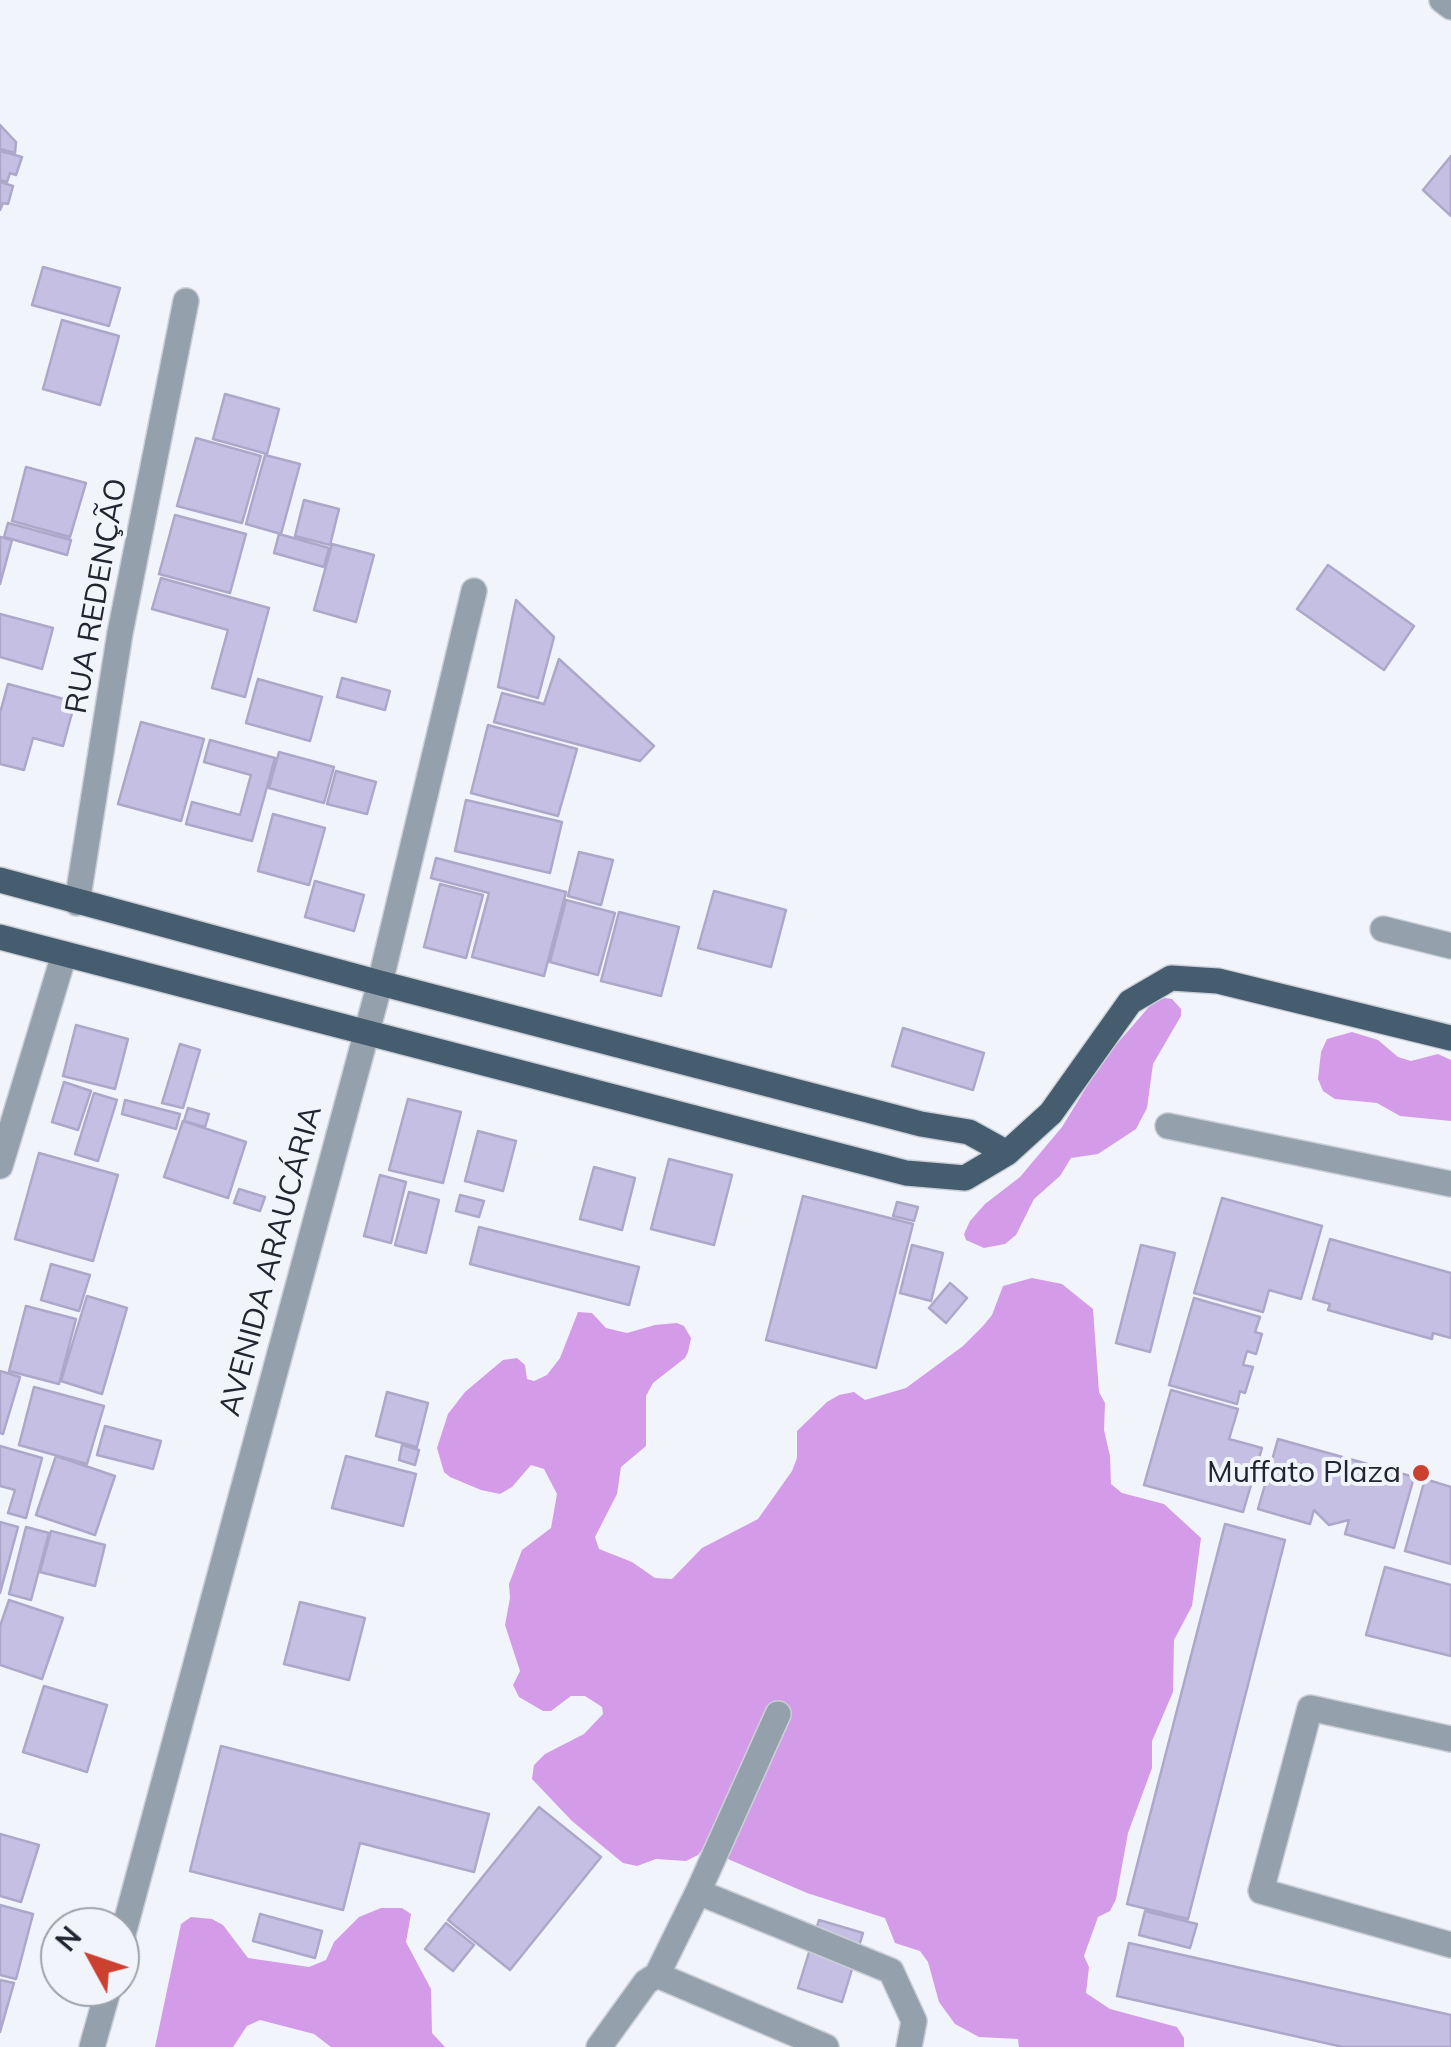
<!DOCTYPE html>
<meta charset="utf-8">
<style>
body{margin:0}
#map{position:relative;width:1451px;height:2047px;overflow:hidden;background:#f1f4fb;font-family:Mulish,sans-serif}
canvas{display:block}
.north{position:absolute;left:40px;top:1907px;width:100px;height:100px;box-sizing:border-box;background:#f1f4fb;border:2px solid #9da1aa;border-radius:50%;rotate:310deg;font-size:28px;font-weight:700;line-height:40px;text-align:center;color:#202531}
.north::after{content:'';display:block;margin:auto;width:35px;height:45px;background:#cc402f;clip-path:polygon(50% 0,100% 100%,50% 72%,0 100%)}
</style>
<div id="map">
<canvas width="1451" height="2047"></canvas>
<div class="north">N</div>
</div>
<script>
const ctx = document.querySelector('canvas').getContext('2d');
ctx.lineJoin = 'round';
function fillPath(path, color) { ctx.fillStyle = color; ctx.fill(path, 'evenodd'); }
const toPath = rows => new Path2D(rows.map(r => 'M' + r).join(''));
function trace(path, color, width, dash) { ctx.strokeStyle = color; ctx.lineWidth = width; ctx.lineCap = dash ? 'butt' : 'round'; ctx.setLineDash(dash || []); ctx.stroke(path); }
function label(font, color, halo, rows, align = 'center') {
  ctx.font = font + ' Mulish,sans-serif'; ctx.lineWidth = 8; ctx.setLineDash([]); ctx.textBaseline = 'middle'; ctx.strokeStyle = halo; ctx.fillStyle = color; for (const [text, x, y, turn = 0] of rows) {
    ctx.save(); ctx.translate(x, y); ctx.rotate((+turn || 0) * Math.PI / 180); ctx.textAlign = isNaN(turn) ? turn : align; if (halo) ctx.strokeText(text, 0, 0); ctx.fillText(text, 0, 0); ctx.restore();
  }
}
const forest = toPath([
 [1165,998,1172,999,1181,1009,1181,1016,1153,1064,1147,1108,1136,1129,1098,1154,1071,1158,1060,1176,1034,1199,1016,1235,1005,1244,984,1248,966,1240,964,1234,970,1221,985,1204,1020,1177,1062,1127,1103,1060,1154,1001],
 [1352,1032,1378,1040,1398,1057,1411,1061,1438,1054,1451,1060,1451,1121,1400,1116,1377,1103,1335,1099,1323,1091,1318,1079,1321,1052,1327,1039],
 [1032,1278,1062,1284,1093,1309,1099,1392,1105,1403,1104,1430,1110,1456,1111,1484,1122,1493,1164,1504,1201,1538,1192,1606,1174,1640,1173,1692,1152,1741,1152,1768,1128,1833,1116,1899,1110,1911,1098,1917,1084,1956,1089,1967,1086,1993,1110,2009,1177,2027,1184,2038,1184,2047,1019,2047,1018,2039,979,2037,955,2024,939,2002,928,1962,920,1951,895,1943,885,1918,807,1893,721,1856,706,1845,698,1855,686,1861,656,1859,637,1866,623,1863,572,1821,532,1779,534,1765,545,1754,584,1734,603,1714,602,1707,585,1696,571,1696,551,1711,543,1711,519,1697,513,1685,520,1671,505,1625,510,1598,509,1584,522,1550,551,1528,557,1494,544,1469,531,1465,512,1487,500,1494,481,1490,450,1477,444,1472,437,1448,448,1414,465,1392,503,1360,517,1358,525,1365,527,1379,534,1381,547,1375,560,1358,578,1312,592,1313,606,1328,627,1333,655,1325,677,1323,684,1326,691,1338,688,1352,685,1358,653,1383,646,1396,646,1446,621,1467,617,1494,595,1537,599,1549,632,1562,655,1578,672,1579,702,1548,758,1519,792,1471,797,1458,797,1431,827,1402,839,1395,854,1392,865,1400,906,1388,963,1346,983,1326,992,1315,1003,1286],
 [381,1908,402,1908,411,1914,406,1942,431,1989,432,2033,445,2047,331,2047,314,2034,260,2020,247,2026,233,2047,155,2047,181,1924,191,1917,212,1919,223,1925,248,1958,309,1967,326,1960,334,1942,359,1917]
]);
const building = toPath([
 [0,125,16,142,15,153,0,149,0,125],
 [0,151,22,157,16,175,10,173,7,182,0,180,0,151],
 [1451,156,1451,216,1423,190,1451,156],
 [0,182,13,186,8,204,3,203,0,210,0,182],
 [43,267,120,288,109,326,32,305,43,267],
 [62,320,119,336,100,405,43,389,62,320],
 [225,394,279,409,267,454,213,439,225,394],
 [196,438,261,456,242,523,177,506,196,438],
 [265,455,300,464,281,534,246,524,265,455],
 [26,467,86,483,70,537,12,521,26,467],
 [304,500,339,509,330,545,295,536,304,500],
 [175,515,246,534,230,593,159,574,175,515],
 [8,523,71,540,67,555,4,537,8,523],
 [279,534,329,548,324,567,274,553,279,534],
 [0,537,12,540,0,584,0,537],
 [332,544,374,555,356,622,314,610,332,544],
 [1328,565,1414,626,1384,670,1297,609,1328,565],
 [161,578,269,608,245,697,212,688,228,630,152,609,161,578],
 [516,600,554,637,538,698,498,687,516,600],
 [0,614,53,628,42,669,0,657,0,614],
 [559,659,654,746,640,761,494,722,502,693,544,704,559,659],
 [342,678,390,691,385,710,337,697,342,678],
 [258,679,322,697,310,741,246,723,258,679],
 [8,684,75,702,63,746,33,738,24,770,0,764,0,713,8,684],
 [141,722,204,739,181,821,118,804,141,722],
 [488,725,577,749,558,816,471,793,488,725],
 [210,740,275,758,252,841,186,824,192,802,240,815,251,775,204,762,210,740],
 [279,752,334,767,324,803,269,788,279,752],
 [336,771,376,782,367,814,327,804,336,771],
 [466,800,562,822,550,873,455,851,466,800],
 [273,814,325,828,309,885,258,871,273,814],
 [579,852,613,860,601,905,568,896,579,852],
 [436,858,566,892,544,976,472,957,489,893,431,878,436,858],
 [315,881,364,895,354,931,305,917,315,881],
 [440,884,483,895,466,958,424,947,440,884],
 [714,891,786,910,771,967,698,948,714,891],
 [566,900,615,913,598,975,550,962,566,900],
 [619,912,679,927,661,996,601,981,619,912],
 [76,1025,128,1039,115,1089,63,1076,76,1025],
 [903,1028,984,1053,973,1090,892,1066,903,1028],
 [180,1044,200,1050,183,1108,162,1103,180,1044],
 [64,1082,91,1091,78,1130,52,1122,64,1082],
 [94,1093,117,1100,98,1161,75,1154,94,1093],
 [408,1099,461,1112,443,1183,389,1170,408,1099],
 [125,1100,180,1114,176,1129,122,1114,125,1100],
 [188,1108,209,1114,205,1127,184,1121,188,1108],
 [183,1121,246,1142,228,1198,164,1177,183,1121],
 [478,1131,516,1141,503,1191,465,1181,478,1131],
 [39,1153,118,1175,93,1261,15,1239,39,1153],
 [669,1159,732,1175,714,1245,651,1229,669,1159],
 [594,1167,635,1178,622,1230,580,1219,594,1167],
 [380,1175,406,1182,391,1243,364,1236,380,1175],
 [239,1189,265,1197,260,1211,234,1203,239,1189],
 [409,1192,439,1200,426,1253,395,1245,409,1192],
 [460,1195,484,1201,479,1217,456,1211,460,1195],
 [803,1196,913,1224,876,1368,766,1340,803,1196],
 [1222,1198,1322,1226,1301,1299,1269,1290,1263,1312,1194,1293,1222,1198],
 [897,1202,918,1207,914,1221,893,1216,897,1202],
 [479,1227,639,1267,629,1305,470,1264,479,1227],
 [1330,1239,1451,1273,1451,1338,1433,1333,1432,1339,1328,1310,1330,1304,1313,1299,1330,1239],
 [912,1245,943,1253,931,1301,900,1293,912,1245],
 [1141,1245,1175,1253,1150,1352,1116,1343,1141,1245],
 [51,1264,90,1275,79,1311,41,1300,51,1264],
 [950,1283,967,1298,946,1323,929,1308,950,1283],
 [87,1296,127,1308,102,1394,61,1381,87,1296],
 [1194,1298,1260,1317,1255,1332,1262,1334,1256,1354,1247,1351,1243,1365,1253,1367,1245,1393,1240,1391,1237,1404,1169,1385,1194,1298],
 [26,1306,76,1319,59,1384,9,1371,26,1306],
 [0,1371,20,1377,3,1434,0,1433,0,1371],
 [34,1387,104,1406,87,1464,19,1445,34,1387],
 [1171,1390,1238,1409,1229,1439,1262,1448,1243,1512,1144,1485,1171,1390],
 [387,1392,428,1403,417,1447,376,1436,387,1392],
 [105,1426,161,1441,153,1469,97,1455,105,1426],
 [1278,1439,1414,1477,1394,1548,1345,1534,1349,1520,1329,1525,1314,1510,1310,1524,1258,1509,1278,1439],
 [402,1445,419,1450,415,1465,399,1460,402,1445],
 [0,1446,42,1458,26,1518,8,1513,15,1490,0,1486,0,1446],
 [56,1456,115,1476,95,1535,36,1515,56,1456],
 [346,1456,416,1474,403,1526,332,1508,346,1456],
 [1425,1479,1451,1487,1451,1564,1405,1551,1425,1479],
 [0,1522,18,1527,0,1593,0,1522],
 [1225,1524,1285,1540,1188,1919,1127,1904,1225,1524],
 [26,1527,49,1533,31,1600,9,1594,26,1527],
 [51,1531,105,1545,95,1586,40,1572,51,1531],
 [1385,1567,1451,1585,1451,1656,1366,1635,1385,1567],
 [9,1600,63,1618,42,1679,0,1665,0,1626,9,1600],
 [300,1602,365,1618,349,1680,284,1664,300,1602],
 [44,1686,107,1705,87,1772,23,1752,44,1686],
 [221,1746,489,1814,474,1872,360,1843,343,1910,190,1871,221,1746],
 [539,1807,601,1857,510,1970,448,1920,539,1807],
 [0,1834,39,1845,21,1902,0,1896,0,1834],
 [0,1905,33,1914,16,1979,0,1975,0,1905],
 [1145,1911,1197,1924,1190,1948,1139,1935,1145,1911],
 [260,1914,322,1931,315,1958,253,1941,260,1914],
 [819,1920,863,1933,842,2002,798,1988,819,1920],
 [446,1923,474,1945,453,1971,425,1949,446,1923],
 [1129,1943,1451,2015,1451,2047,1343,2047,1117,1996,1129,1943],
 [0,1980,14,1983,0,2032,0,1980]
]);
const minor = toPath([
 [1442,0,1451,7],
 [77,903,120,633,186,301],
 [1383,929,1451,946],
 [1168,1126,1451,1184],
 [0,1166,64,955],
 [1451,1739,1310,1708,1261,1891,1451,1945],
 [698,1892,891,1971,914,2021,909,2047],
 [120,1945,380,983,474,591],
 [657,1975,698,1892,778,1714],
 [92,2047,109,1987],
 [599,2047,646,1982,657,1975,826,2047]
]);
const major = toPath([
 [0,880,380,983,921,1124,969,1132,1007,1153],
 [0,937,906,1173,965,1178,1007,1153,1051,1113,1130,1002,1171,978,1218,981,1451,1038]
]);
const markers = [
 [1421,1473,10,"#cc402f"]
];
const streetNames = [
 ["RUA REDENÇÃO",97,596,-80],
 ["AVENIDA ARAUCÁRIA",271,1261,-75]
];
const poiNames = [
 ["Muffato Plaza",1401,1473]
];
fillPath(forest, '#d49be9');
fillPath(building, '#c5c0e3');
trace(building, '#ada7c9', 2.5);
trace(minor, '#cbcfd7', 28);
trace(major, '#cbcfd7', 28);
trace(minor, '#94a1ac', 25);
trace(major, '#465d6f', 25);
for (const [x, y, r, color] of markers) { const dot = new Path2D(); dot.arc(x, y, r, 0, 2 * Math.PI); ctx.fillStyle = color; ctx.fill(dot); trace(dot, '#f1f4fb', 4); }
label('30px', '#202531', '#f1f4fb', streetNames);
label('30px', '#202531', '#f1f4fb', poiNames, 'right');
</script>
